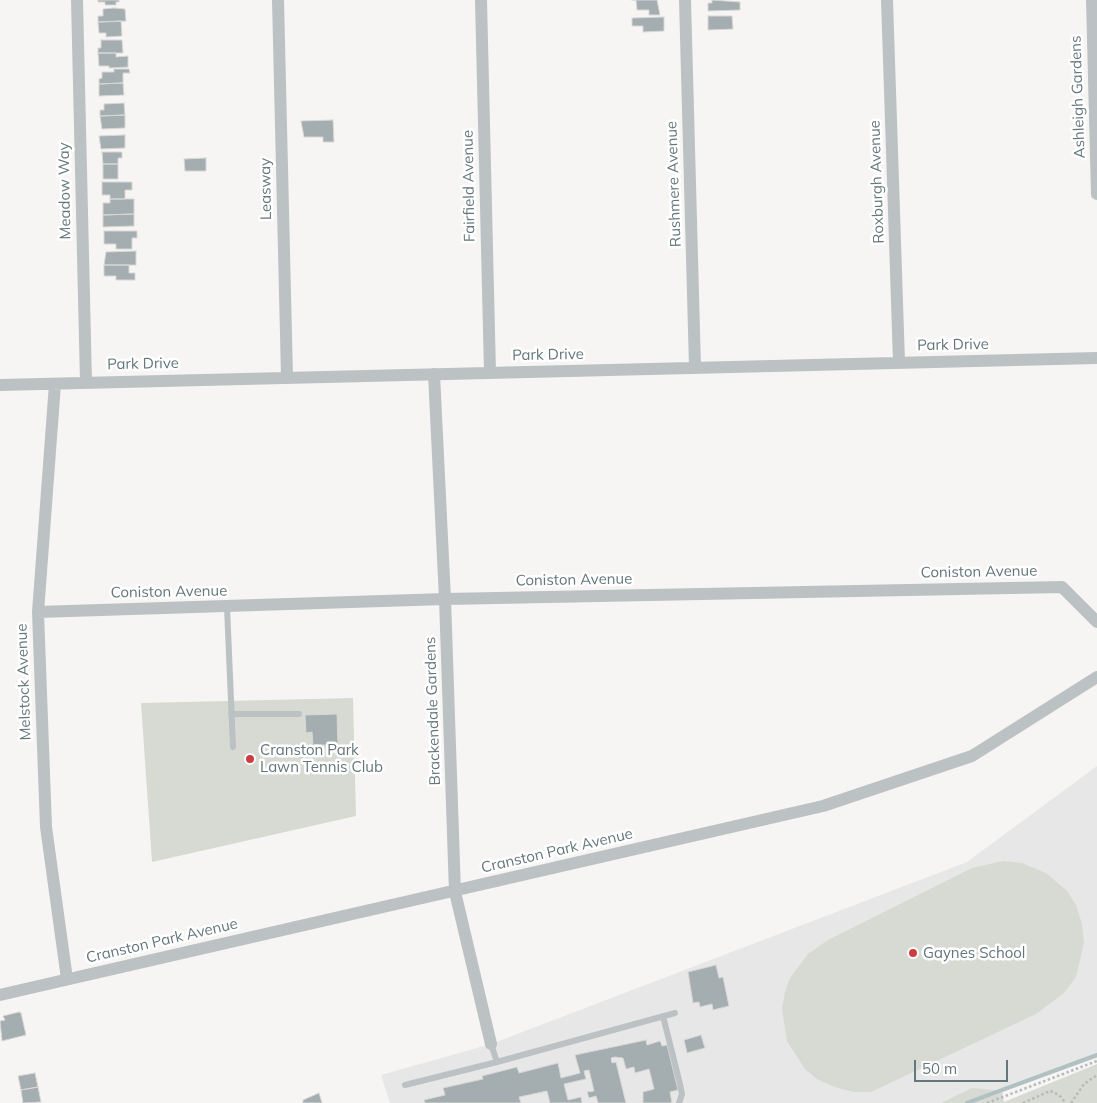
<!DOCTYPE html>
<style>
body{margin:0}
#map{position:relative;width:1097px;height:1103px;overflow:hidden;background:#f6f5f3;font-family:Mulish,sans-serif}
canvas{display:block}
.scale{position:absolute;left:914px;top:1060px;width:94px;height:22px;box-sizing:border-box;border:2px solid #65777b;border-top:0;padding-left:6px;font-size:15px;line-height:18px;white-space:nowrap;color:#65777b;-webkit-text-stroke:4px #fff;paint-order:stroke}
</style>
<div id="map">
<canvas width="1097" height="1103"></canvas>
<div class="scale">50 m</div>
</div>
<script>
const ctx = document.querySelector('canvas').getContext('2d');
ctx.lineJoin = 'round';
function fillPath(path, color) { ctx.fillStyle = color; ctx.fill(path, 'evenodd'); }
const toPath = rows => new Path2D(rows.map(r => 'M' + r).join(''));
function trace(path, color, width, dash) { ctx.strokeStyle = color; ctx.lineWidth = width; ctx.lineCap = dash ? 'butt' : 'round'; ctx.setLineDash(dash || []); ctx.stroke(path); }
function label(font, color, halo, rows, align = 'center') {
  ctx.font = font + ' Mulish,sans-serif'; ctx.lineWidth = 5; ctx.setLineDash([]); ctx.textBaseline = 'middle'; ctx.strokeStyle = halo; ctx.fillStyle = color; for (const [text, x, y, turn = 0] of rows) {
    ctx.save(); ctx.translate(x, y); ctx.rotate((+turn || 0) * Math.PI / 180); ctx.textAlign = isNaN(turn) ? turn : align; if (halo) ctx.strokeText(text, 0, 0); ctx.fillText(text, 0, 0); ctx.restore();
  }
}
const built = toPath([
 [1097,766,1097,1058,993,1094,972,1089,941,1103,390,1103,381,1075,491,1044,967,862]
]);
const green = toPath([
 [353,698,356,816,152,862,141,703],
 [1003,861,1022,863,1046,873,1067,891,1076,905,1082,924,1084,943,1076,977,1064,993,1036,1014,871,1092,854,1092,834,1087,817,1079,805,1069,787,1041,782,1009,785,992,790,978,808,954,828,940,972,868],
 [1097,1064,1097,1103,941,1103,972,1088,1002,1091,1004,1102]
]);
const stream = toPath([
 [967,1103,1097,1055]
]);
const building = toPath([
 [98,0,119,0,119,2,116,2,116,5,105,5,105,2,98,2,98,0],
 [632,0,657,0,660,15,649,15,649,10,637,10,636,0,632,0],
 [712,0,740,2,740,10,708,11,708,3,712,3,712,0],
 [114,8,125,9,126,21,98,22,98,16,103,16,103,9,114,8],
 [708,16,732,16,733,29,708,30,708,16],
 [664,17,664,31,643,32,643,26,632,26,632,18,664,17],
 [121,21,122,36,106,37,106,33,99,33,98,22,121,21],
 [101,40,122,40,123,53,98,53,98,48,101,48,101,40],
 [98,53,116,53,116,57,128,56,128,67,109,68,109,66,99,66,98,53],
 [114,69,129,69,130,73,123,73,123,83,99,84,99,79,102,78,102,72,114,72,114,69],
 [123,83,124,95,99,96,99,84,123,83],
 [124,103,125,115,100,116,100,110,104,110,104,104,124,103],
 [125,115,125,128,102,129,100,116,125,115],
 [333,120,334,142,323,142,323,137,304,137,301,121,333,120],
 [125,135,125,148,101,149,99,136,125,135],
 [102,152,122,152,122,158,118,158,118,164,103,164,102,152],
 [206,158,206,171,185,171,184,159,206,158],
 [103,164,118,164,118,179,103,179,103,164],
 [102,182,132,182,132,190,125,190,125,199,110,199,110,195,102,195,102,182],
 [110,199,134,199,134,214,103,215,103,203,110,203,110,199],
 [134,214,134,226,103,227,103,215,134,214],
 [104,231,137,231,137,238,132,238,132,249,116,249,116,244,104,244,104,231],
 [136,251,136,265,104,265,106,252,136,251],
 [104,265,129,265,129,273,135,273,135,280,116,280,116,276,104,276,104,265],
 [337,714,338,745,313,745,312,732,306,733,305,715,337,714],
 [716,965,719,978,723,977,729,1006,713,1010,712,1004,700,1007,699,1002,693,1003,688,972,716,965],
 [19,1012,21,1013,26,1035,2,1041,0,1021,5,1020,3,1016,19,1012],
 [701,1035,705,1048,687,1053,684,1040,701,1035],
 [646,1040,647,1045,660,1041,662,1046,667,1045,678,1090,670,1092,672,1103,643,1103,643,1092,654,1089,649,1069,635,1073,634,1067,626,1069,623,1058,615,1057,611,1058,612,1063,616,1062,626,1103,598,1103,596,1096,589,1098,587,1092,594,1091,589,1070,584,1071,586,1079,564,1084,568,1100,581,1097,582,1103,550,1103,547,1091,519,1097,521,1103,425,1103,424,1100,445,1095,443,1088,483,1079,482,1076,517,1067,519,1073,558,1063,561,1078,580,1073,575,1055,646,1040],
 [35,1073,38,1087,21,1090,18,1076,35,1073],
 [38,1087,41,1102,23,1103,21,1090,38,1087],
 [319,1093,322,1103,303,1103,303,1100,319,1093]
]);
const path = toPath([
 [987,1103,1097,1061],
 [1023,1103,1050,1091,1059,1095,1066,1103],
 [1071,1103,1084,1084,1097,1075]
]);
const service = toPath([
 [227,607,233,747],
 [231,714,299,714],
 [663,1016,680,1084,682,1094,679,1103],
 [497,1062,675,1013],
 [405,1085,497,1062,491,1044]
]);
const minor = toPath([
 [77,0,86,382],
 [278,0,287,377],
 [481,0,490,372],
 [685,0,695,367],
 [887,0,899,362],
 [1092,0,1097,194],
 [434,374,445,599,455,892,491,1044],
 [55,384,38,612,46,827,67,979],
 [0,385,1097,358],
 [38,612,445,599,1062,587,1097,622],
 [0,995,823,806,972,756,1097,677]
]);
const markers = [
 [250,759,5,"#cd3c41"],
 [913,953,5,"#cd3c41"]
];
const streetNames = [
 ["Ashleigh Gardens",1078,97,-92],
 ["Roxburgh Avenue",877,182,-92],
 ["Rushmere Avenue",674,184,-92],
 ["Fairfield Avenue",469,186,-91],
 ["Leasway",266,189,-91],
 ["Meadow Way",65,191,-91],
 ["Park Drive",953,345,-1],
 ["Park Drive",548,355,-1],
 ["Park Drive",143,364,-1],
 ["Coniston Avenue",979,572,-1],
 ["Coniston Avenue",574,580,-1],
 ["Coniston Avenue",169,592,-1],
 ["Melstock Avenue",24,682,-92],
 ["Brackendale Gardens",433,711,-92],
 ["Cranston Park Avenue",557,851,-13],
 ["Cranston Park Avenue",162,941,-13]
];
const poiNames = [
 ["Cranston Park",260,750],
 ["Lawn Tennis Club",260,767],
 ["Gaynes School",923,953]
];
fillPath(built, '#e7e7e7');
fillPath(green, '#d7dad3');
trace(stream, '#b1c1c1', 4);
fillPath(building, '#a4adb0');
trace(building, '#d8d7d6', 1);
trace(path, '#b6babc', 2.5, [2.5, 2.5]);
trace(service, '#bcc1c3', 6);
trace(minor, '#bcc1c3', 12);
for (const [x, y, r, color] of markers) { const dot = new Path2D(); dot.arc(x, y, r, 0, 2 * Math.PI); ctx.fillStyle = color; ctx.fill(dot); trace(dot, '#fff', 2); }
label('15px', '#65777b', '#fff', streetNames);
label('15px', '#65777b', '#fff', poiNames, 'left');
</script>
